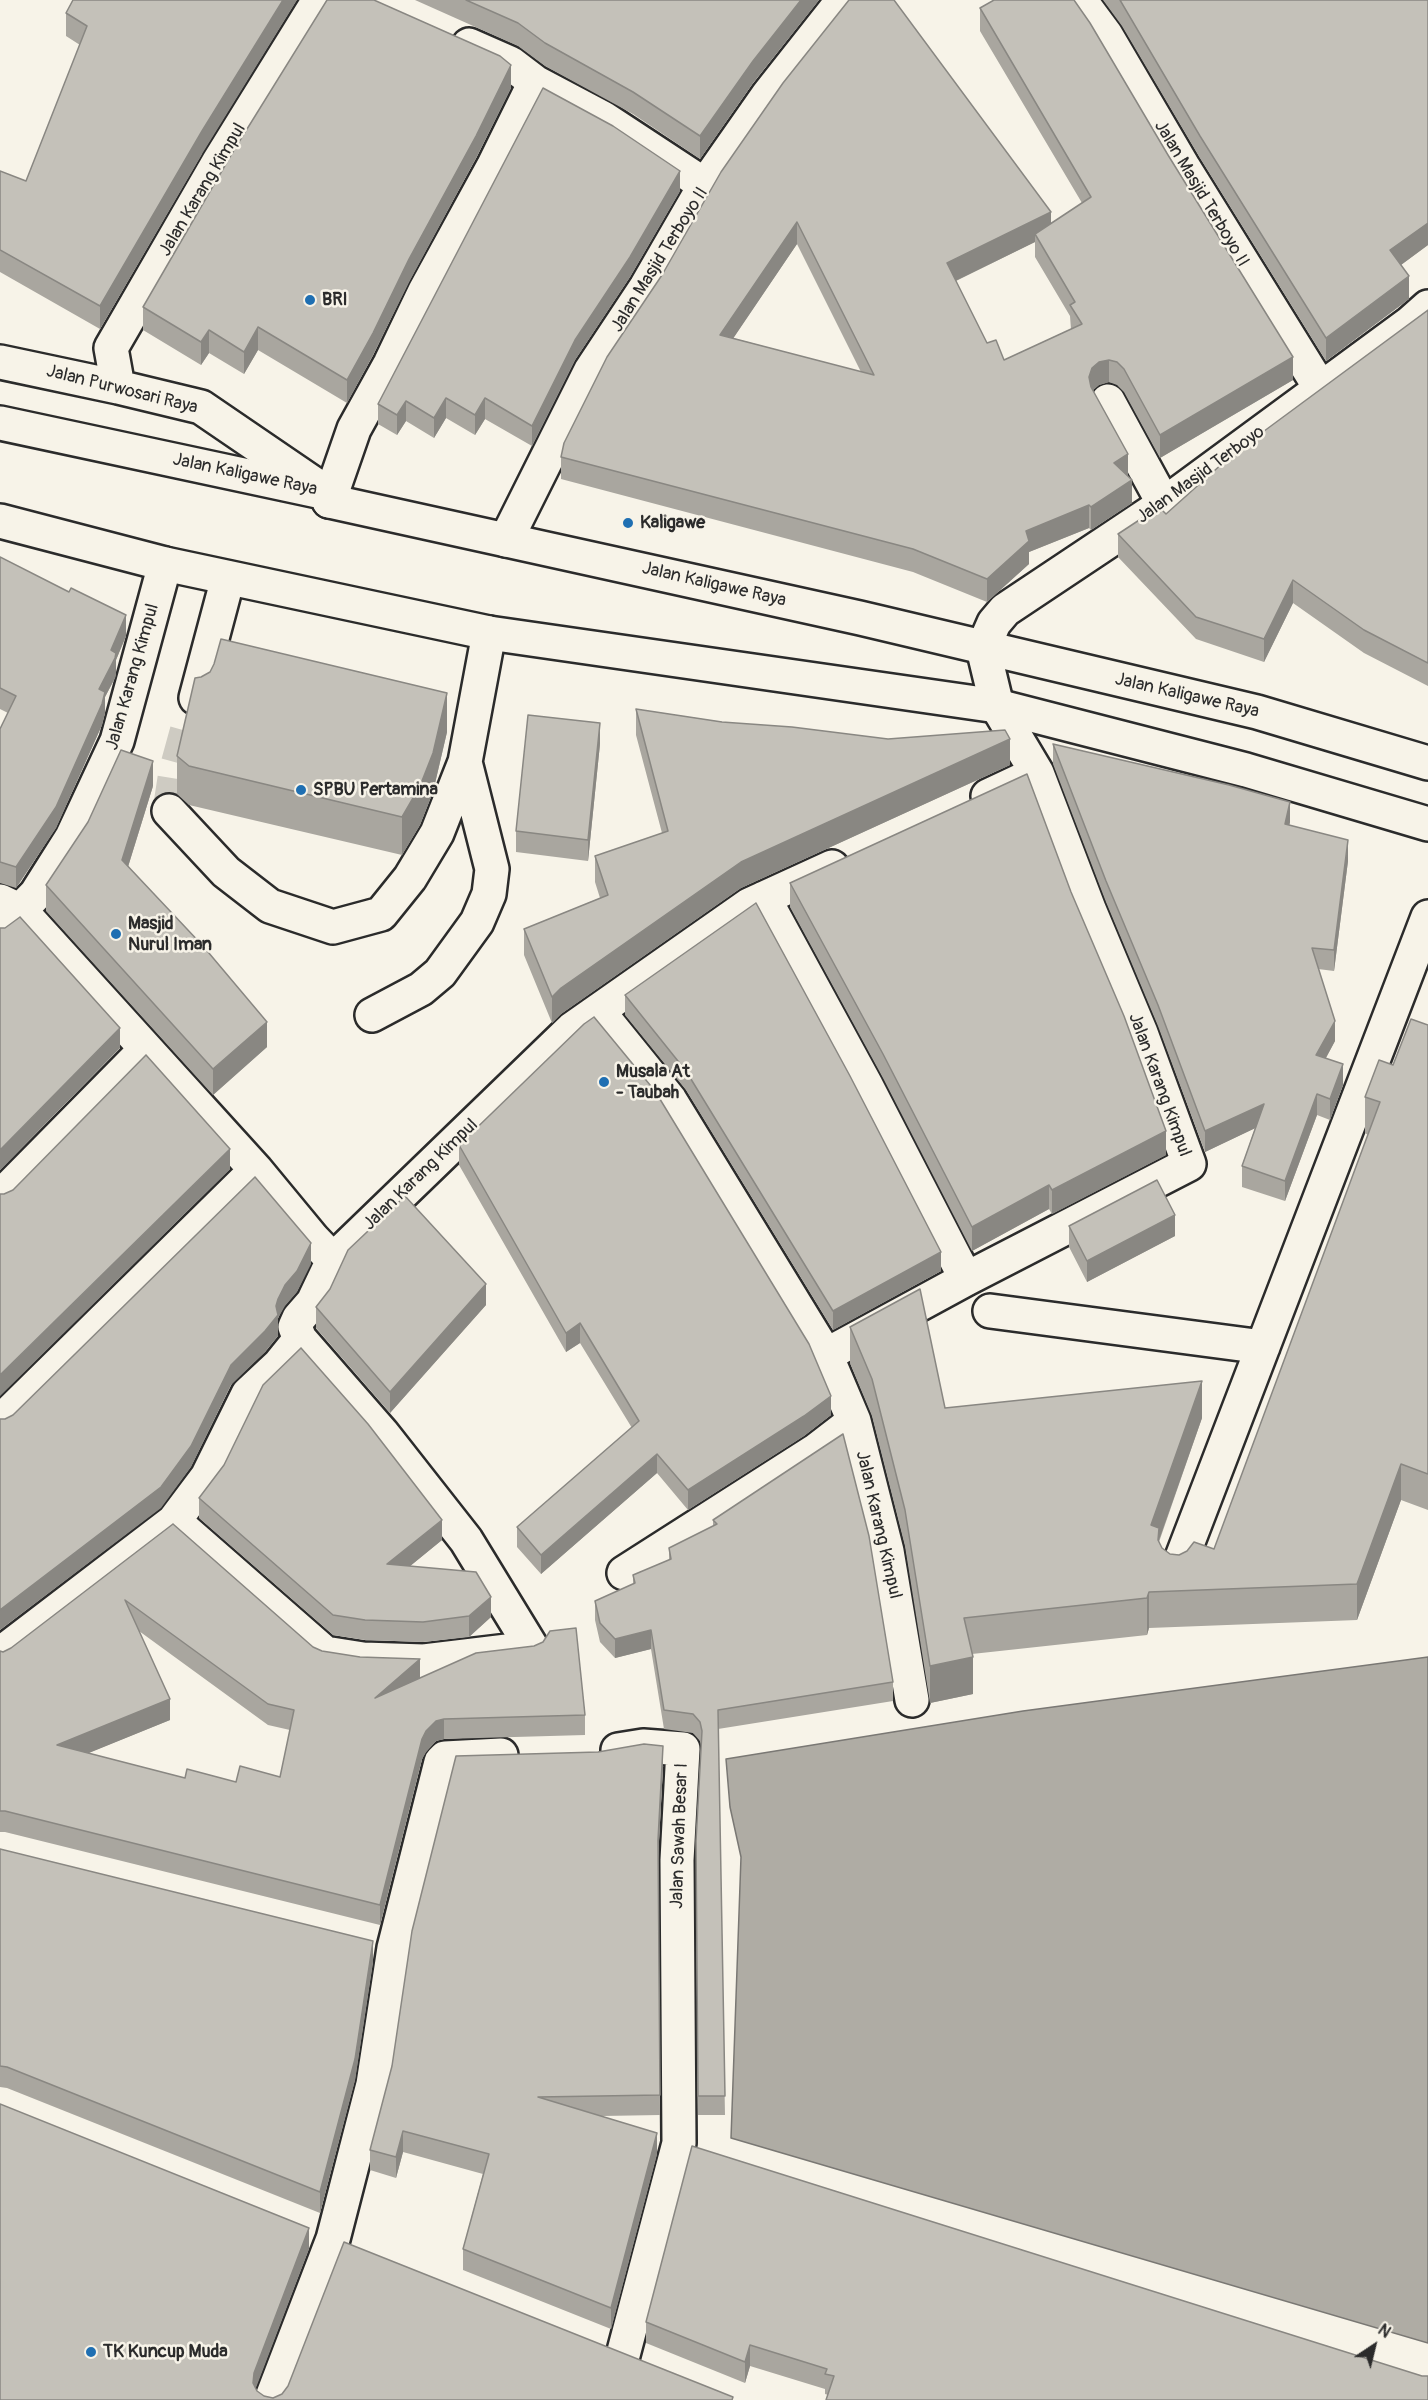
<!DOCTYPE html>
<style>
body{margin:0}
#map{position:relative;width:1428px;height:2400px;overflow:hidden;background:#f7f3e8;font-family:Pangolin,sans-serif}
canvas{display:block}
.north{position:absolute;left:1344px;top:2316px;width:60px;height:60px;-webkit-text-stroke:4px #f7f3e8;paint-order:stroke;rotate:35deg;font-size:16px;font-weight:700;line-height:24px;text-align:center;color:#2b2b2b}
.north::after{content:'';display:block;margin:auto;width:21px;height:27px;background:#2b2b2b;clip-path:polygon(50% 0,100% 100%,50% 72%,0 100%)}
</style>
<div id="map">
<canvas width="1428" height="2400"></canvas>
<div class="north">N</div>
</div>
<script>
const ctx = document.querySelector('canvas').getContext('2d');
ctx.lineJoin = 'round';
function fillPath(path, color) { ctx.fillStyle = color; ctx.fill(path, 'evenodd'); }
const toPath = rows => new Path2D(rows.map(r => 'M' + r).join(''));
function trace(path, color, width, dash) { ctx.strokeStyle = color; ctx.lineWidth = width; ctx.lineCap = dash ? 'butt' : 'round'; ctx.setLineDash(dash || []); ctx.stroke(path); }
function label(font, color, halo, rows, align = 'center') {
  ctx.font = font + ' Pangolin,sans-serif'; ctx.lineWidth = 5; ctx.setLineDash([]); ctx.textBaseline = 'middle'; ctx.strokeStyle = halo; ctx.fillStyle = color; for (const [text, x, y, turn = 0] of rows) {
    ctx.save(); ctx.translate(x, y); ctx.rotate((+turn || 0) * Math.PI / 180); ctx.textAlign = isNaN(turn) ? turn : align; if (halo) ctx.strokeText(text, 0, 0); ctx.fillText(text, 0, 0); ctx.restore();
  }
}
const water = toPath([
 [1428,1657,1428,2343,731,2138,741,1857,730,1807,726,1759,1023,1711,1428,1657]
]);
const minorTunnel = toPath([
 [169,811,175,772,188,725]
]);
const minor = toPath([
 [1080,0,1106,35,1184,168,1321,389],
 [469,45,510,63,535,82,603,118,705,185],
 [0,362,118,387,201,407,327,493],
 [118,387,111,348,218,163,319,0],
 [1108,401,1164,504],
 [329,501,354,429,390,364,425,291,493,167,535,82],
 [506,540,591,370,646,287,705,185,768,95,843,0],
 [196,698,228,578],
 [988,796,1037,773,997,706,983,648,994,623,1005,610,1164,504,1410,323,1428,307],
 [169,811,226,872,270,906,333,927,381,914,410,878,437,833,465,762,489,633],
 [764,898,867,1087,966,1279],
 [0,901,21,911,256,1170,313,1239,333,1260],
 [0,931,36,894,72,837,117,741,165,564],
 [598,1011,670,1100,826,1355,854,1421,887,1551,912,1700],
 [372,1015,421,989,440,973,477,922,489,894,492,869,465,762],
 [0,1197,146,1049],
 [990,1311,1263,1347],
 [826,1355,966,1279,1189,1164,1141,1033,1089,909,1037,773],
 [0,1422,256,1170],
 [174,1521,325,1653,363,1659,424,1661,532,1648,466,1540,382,1433,300,1339,295,1327,299,1318,313,1302,333,1260,572,1029,749,905,832,867],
 [624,1573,815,1451,854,1421],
 [1176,1573,1428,917],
 [0,1654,174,1521,207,1477,248,1394,279,1365,300,1339],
 [618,1750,643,1746,683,1749,677,1860,679,2143,623,2355],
 [271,2400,333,2239,373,2084,394,1948,441,1762,445,1758,501,1755]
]);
const highway = toPath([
 [0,423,327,493,329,501,860,618,1257,712,1428,763],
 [0,521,165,564,489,633,997,706,1246,770,1428,824]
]);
const wall = toPath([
 [73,0,202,154,100,329,0,272,0,171,26,181,80,45,66,36,66,13],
 [415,0,819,0,753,83,700,159,633,114,545,66,518,46],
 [849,0,1051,224,1082,203,980,31,980,8,993,1,992,0,1074,0,1293,380,1160,458,1124,392,1117,385,1109,382,1099,385,1093,390,1128,477,1132,503,1091,530,1089,528,1029,552,1029,564,987,602,913,572,561,479,561,457],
 [1035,242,1035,257,1070,316,1071,329,1004,360,987,343,956,281],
 [797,244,861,372,733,338],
 [1103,0,1428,0,1428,245,1401,265,1409,299,1326,361,1200,158,1122,26],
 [511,88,476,158,409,282,373,355,347,403,258,350,244,374,209,353,201,365,143,330,143,307],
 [680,191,630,277,575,360,532,446,485,419,475,435,446,418,434,438,406,421,397,435,378,424,378,404],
 [1428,310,1428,686,1364,653,1293,603,1264,662,1196,639,1118,557,1118,534,1166,514],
 [0,557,126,636,116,660,116,674,115,678,105,697,105,713,102,725,56,828,16,888,0,883,0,729,8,713,0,709],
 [636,709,1010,765,741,888,561,1014,552,1023,524,955,524,929,600,898,595,882,595,856,662,833,636,735],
 [447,732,433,792,420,825,402,855,189,805,177,794,177,756],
 [600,744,588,861,516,852,516,831],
 [1053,744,1290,822,1289,825,1348,861,1334,971,1318,969,1335,1041,1326,1058,1343,1085,1330,1120,1317,1115,1285,1201,1242,1187,1242,1166,1255,1128,1205,1152,1158,1026,1106,902,1053,764],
 [153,786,128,867,267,1047,213,1095,46,911,46,885],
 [790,883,1166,1155,1052,1214,1049,1209,972,1251,883,1078,790,907],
 [625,995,941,1271,833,1330,686,1090,625,1015],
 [1428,1025,1428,1510,1401,1500,1357,1620,1149,1628,1147,1635,972,1654,973,1694,930,1703,905,1546,872,1416,850,1363,850,1327,945,1408,1202,1418,1159,1542,1162,1548,1170,1554,1179,1555,1214,1549,1368,1135,1365,1133,1365,1097],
 [459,1145,831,1415,804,1436,688,1510,657,1473,541,1574,517,1547,517,1527,632,1428,580,1343,566,1352,459,1165],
 [1069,1226,1175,1236,1087,1282,1069,1247],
 [486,1305,390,1413,316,1328,316,1307],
 [224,1465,442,1540,410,1566,491,1617,469,1637,423,1642,365,1640,333,1635,199,1518,199,1498],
 [713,1520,893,1682,893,1701,718,1729,725,2115,698,2115,696,1841,701,1746,700,1741,693,1733,664,1729,651,1649,615,1658,600,1642,595,1620,595,1601,633,1584,633,1575,669,1560,669,1548,713,1526],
 [173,1524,313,1647,322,1651,420,1678,585,1715,585,1735,444,1739,436,1741,426,1752,422,1759,380,1925,5,1832,0,1832,0,1651,3,1652,11,1648],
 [139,1631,268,1725,290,1730,280,1777,236,1782,185,1778,88,1753,170,1720],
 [663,1766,658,1858,660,2115,602,2116,657,2154,611,2329,463,2270,463,2249,483,2174,403,2152,396,2178,370,2170,370,2150],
 [0,1849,373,1962,355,2080,320,2213,7,2088,0,2087],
 [646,2322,1422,2376,828,2395,825,2394,825,2389,750,2366,745,2383,646,2343]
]);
const shadedWall = toPath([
 [283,0,297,0,202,154,100,329,100,306,202,131],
 [801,0,819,0,753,83,700,159,700,136,753,61],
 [511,65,511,88,476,158,409,282,373,355,347,403,347,380,409,259],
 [680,171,680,191,630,277,575,360,532,446,532,426,575,340],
 [1051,212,1051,234,1035,234,1035,242,947,285,947,263],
 [797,222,797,244,720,358,720,335],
 [1428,223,1428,245,1390,273,1390,250],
 [1409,276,1409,299,1326,361,1326,338],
 [258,327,258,350,244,374,244,352],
 [209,330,209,353,201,365,201,342],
 [1293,357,1293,380,1160,458,1160,435],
 [1109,360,1109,382,1099,385,1092,391,1089,377,1092,368,1099,362],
 [446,398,446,418,434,438,434,418],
 [485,398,485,419,475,435,475,415],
 [406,401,406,421,397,435,397,415],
 [1128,454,1128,477,1114,463],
 [1132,480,1132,503,1091,530,1091,507],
 [1089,505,1089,528,1029,552,1029,564,987,602,987,579,1026,531],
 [1293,580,1293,603,1264,662,1264,639],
 [126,615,126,636,116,660,116,674,115,678,105,697,105,713,102,725,56,828,16,888,16,867,99,689,111,650],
 [447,693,447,732,433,792,420,825,402,855,402,817],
 [600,723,600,744,588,861,588,840],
 [1010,739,1010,765,741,888,561,1014,552,1023,552,997,561,988,741,862],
 [153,761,153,786,122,886,122,860],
 [1290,802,1290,822,1285,845,1285,824],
 [1348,840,1348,861,1334,971,1334,950],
 [1335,1021,1335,1041,1316,1076,1316,1055],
 [267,1022,267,1047,213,1095,213,1069],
 [120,1028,120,1048,0,1170,0,1150],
 [1343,1064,1343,1085,1330,1120,1330,1099],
 [1317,1094,1317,1115,1285,1201,1285,1181],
 [1264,1104,1264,1124,1205,1152,1205,1131],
 [1166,1131,1166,1155,1052,1214,1052,1190],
 [230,1149,230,1169,0,1396,0,1375],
 [1049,1185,1049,1209,972,1251,972,1227],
 [1175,1215,1175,1236,1087,1282,1087,1261],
 [311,1243,311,1264,297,1292,285,1306,278,1318,278,1336,265,1352,231,1385,191,1467,161,1508,0,1630,0,1610,231,1365,276,1306,278,1299,285,1285],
 [941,1252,941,1271,833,1330,833,1311],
 [486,1284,486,1305,390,1413,390,1392],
 [580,1323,580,1343,566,1352,566,1333],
 [1202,1381,1202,1418,1159,1540,1159,1565,1151,1525],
 [831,1396,831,1415,804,1436,688,1510,688,1490],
 [657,1454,657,1473,541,1574,541,1555],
 [1401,1464,1401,1500,1357,1620,1357,1584],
 [442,1520,442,1540,387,1585,387,1564],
 [1149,1592,1149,1628,1147,1635,1147,1598],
 [491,1597,491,1617,469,1637,469,1616],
 [651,1630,651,1649,615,1658,615,1639],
 [973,1657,973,1694,930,1703,930,1666],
 [420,1659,420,1680,375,1698],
 [170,1699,170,1720,57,1766,57,1745],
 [444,1719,444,1739,436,1741,426,1752,422,1759,380,1925,380,1905,422,1739,426,1731,436,1721],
 [663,1746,663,1766,658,1860,658,1840],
 [373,1941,373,1962,355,2080,320,2213,320,2192],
 [403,2131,403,2152,396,2178,396,2157],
 [657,2133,657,2154,611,2329,611,2308],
 [309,2228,309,2249,254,2393,253,2383,254,2373],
 [750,2345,750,2366,745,2383,745,2362]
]);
const building = toPath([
 [73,0,283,0,202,131,100,306,0,250,0,171,26,181,87,26,66,13,73,0],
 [327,0,374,0,500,56,511,65,476,136,409,259,373,333,347,380,258,327,244,352,209,330,201,342,143,307,234,150,327,0],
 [466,0,801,0,753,61,700,136,633,92,545,43,518,23,466,0],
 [849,0,894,0,1051,212,947,263,987,343,996,340,1004,360,1082,324,1070,305,1075,302,1035,234,1091,197,980,8,994,0,1074,0,1090,23,1168,155,1293,357,1160,435,1124,369,1117,362,1109,360,1099,362,1092,368,1089,377,1091,387,1128,454,1114,463,1132,480,1091,507,1089,505,1026,531,1029,541,987,579,913,549,561,457,564,443,607,357,662,275,721,172,783,83,849,0],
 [797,222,874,375,720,335,797,222],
 [1120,0,1428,0,1428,223,1390,250,1409,276,1326,338,1200,136,1120,0],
 [543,88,613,126,680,171,630,257,575,340,532,426,485,398,475,415,446,398,434,418,406,401,397,415,378,404,543,88],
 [1428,310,1428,663,1364,630,1293,580,1264,639,1196,617,1118,534,1159,507,1166,514,1233,454,1428,310],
 [0,557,69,592,71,588,126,615,111,650,116,653,115,658,99,689,105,692,102,704,56,807,16,867,0,862,0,729,16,696,0,688,0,557],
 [221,639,447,693,433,753,420,786,402,817,189,766,177,756,195,678,201,677,210,672,214,664,221,639],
 [636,709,722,722,792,727,888,739,1005,730,1010,739,741,862,561,988,552,997,524,929,608,895,595,856,668,831,636,709],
 [528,715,600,723,588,840,516,831,528,715],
 [1053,744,1229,785,1290,802,1285,824,1348,840,1334,950,1312,948,1335,1021,1316,1055,1343,1064,1330,1099,1317,1094,1285,1181,1242,1166,1264,1104,1205,1131,1158,1005,1106,881,1053,744],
 [121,750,153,761,122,860,203,946,267,1022,213,1069,46,885,88,822,121,750],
 [1027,774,1071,892,1124,1016,1166,1131,1052,1190,1049,1185,972,1227,883,1054,790,883,1027,774],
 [756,903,850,1076,941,1252,833,1311,686,1071,625,995,756,903],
 [20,917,120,1028,0,1150,0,928,5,928,20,917],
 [594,1017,655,1091,809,1344,831,1396,804,1416,688,1490,657,1454,541,1555,517,1527,639,1421,580,1323,566,1333,459,1145,584,1024,594,1017],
 [1411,1019,1428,1025,1428,1474,1401,1464,1357,1584,1149,1592,1147,1598,964,1618,973,1657,930,1666,905,1510,872,1379,850,1327,920,1289,945,1408,1202,1381,1151,1525,1159,1528,1158,1540,1162,1548,1170,1554,1179,1555,1187,1551,1194,1542,1214,1549,1380,1102,1365,1097,1379,1060,1393,1065,1411,1019],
 [146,1055,230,1149,0,1375,0,1194,4,1194,13,1190,146,1055],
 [255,1177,311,1243,297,1271,285,1285,278,1299,276,1306,278,1315,265,1331,231,1365,191,1446,161,1487,0,1610,0,1419,5,1419,13,1415,255,1177],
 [1157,1180,1175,1215,1087,1261,1069,1226,1157,1180],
 [405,1196,486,1284,390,1392,316,1307,330,1289,348,1250,405,1196],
 [301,1348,368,1424,442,1520,387,1564,476,1572,491,1597,469,1616,423,1622,365,1620,333,1615,199,1498,224,1465,263,1385,301,1348],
 [843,1434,869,1536,893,1682,718,1710,725,2096,698,2096,696,1841,702,1731,700,1722,693,1714,664,1710,651,1630,615,1639,600,1623,595,1601,635,1583,633,1575,671,1559,669,1548,717,1524,713,1520,843,1434],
 [173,1524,313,1647,322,1651,360,1657,420,1659,375,1698,476,1653,534,1646,543,1642,550,1631,576,1628,585,1715,444,1719,436,1721,426,1731,422,1739,380,1905,5,1811,0,1811,0,1651,3,1652,11,1648,173,1524],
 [125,1600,268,1704,294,1710,280,1777,240,1766,236,1782,187,1769,185,1778,57,1745,170,1699,125,1600],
 [644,1744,663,1746,658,1840,660,2095,538,2097,657,2133,611,2308,463,2249,489,2154,403,2131,396,2157,370,2150,392,2066,412,1931,456,1756,598,1752,644,1744],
 [0,1849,373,1941,355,2059,320,2192,7,2067,0,2066,0,1849],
 [0,2104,309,2228,254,2373,253,2383,257,2391,264,2396,273,2398,282,2394,288,2386,344,2242,733,2397,732,2400,0,2400,0,2104],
 [692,2146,1422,2376,1428,2376,1428,2400,826,2400,834,2376,825,2374,827,2369,750,2345,745,2362,646,2322,692,2146]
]);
const markers = [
 [310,300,6,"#1f6fb2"],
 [628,523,6,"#1f6fb2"],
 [301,790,6,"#1f6fb2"],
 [116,934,6,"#1f6fb2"],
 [604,1082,6,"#1f6fb2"],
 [91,2352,6,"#1f6fb2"]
];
const streetNames = [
 ["Jalan Karang Kimpul",203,190,-59],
 ["Jalan Masjid Terboyo II",1201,194,59],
 ["Jalan Masjid Terboyo II",660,260,-58],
 ["Jalan Purwosari Raya",122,390,14],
 ["Jalan Kaligawe Raya",245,475,12],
 ["Jalan Masjid Terboyo",1201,475,-36],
 ["Jalan Kaligawe Raya",714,585,13],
 ["Jalan Karang Kimpul",133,677,-74],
 ["Jalan Kaligawe Raya",1187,696,13],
 ["Jalan Karang Kimpul",1159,1085,70],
 ["Jalan Karang Kimpul",421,1175,-44],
 ["Jalan Karang Kimpul",878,1525,77],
 ["Jalan Sawah Besar I",680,1836,-88]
];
const poiNames = [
 ["BRI",322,300],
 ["Kaligawe",640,523],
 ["SPBU Pertamina",313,790],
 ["Masjid",128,924],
 ["Nurul Iman",128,945],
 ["Musala At",616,1072],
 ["- Taubah",616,1093],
 ["TK Kuncup Muda",103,2352]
];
fillPath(water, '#afaca4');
trace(water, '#7a7874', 1.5);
trace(minorTunnel, '#cecbc2', 33, [33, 16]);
trace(minor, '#2b2b2b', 38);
trace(highway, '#2b2b2b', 38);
trace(minor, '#f7f3e8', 33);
trace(highway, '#f7f3e8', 33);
fillPath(wall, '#a9a69f');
fillPath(shadedWall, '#898782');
fillPath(building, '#c4c1b9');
trace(building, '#898782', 1.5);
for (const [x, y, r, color] of markers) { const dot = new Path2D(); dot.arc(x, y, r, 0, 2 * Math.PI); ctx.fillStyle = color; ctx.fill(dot); trace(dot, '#f7f3e8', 2); }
label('18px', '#2b2b2b', '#f7f3e8', streetNames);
label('bold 18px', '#2b2b2b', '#f7f3e8', poiNames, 'left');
</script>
